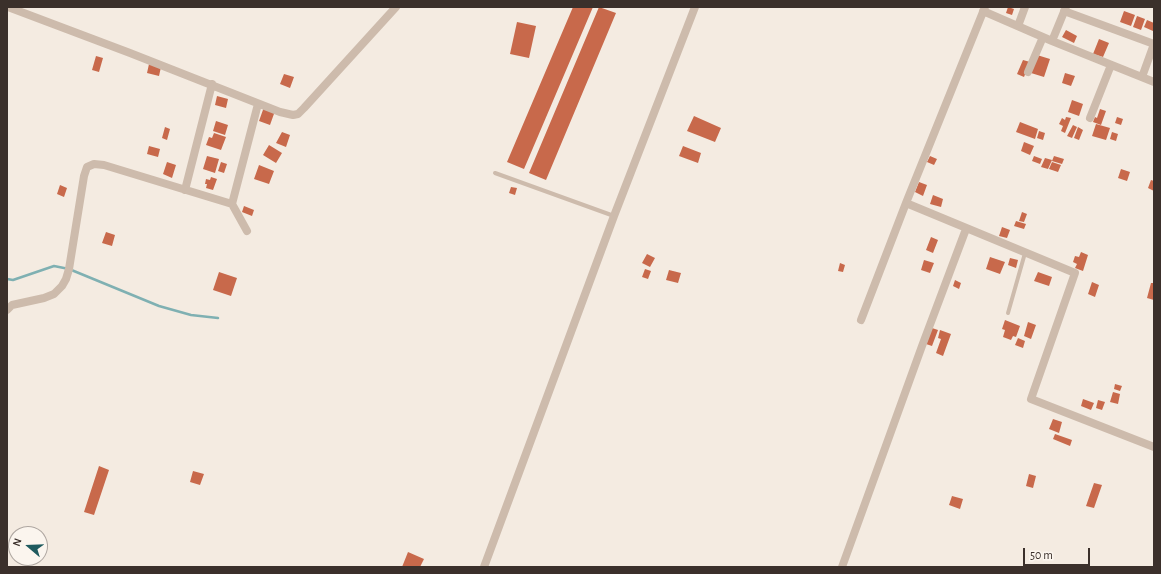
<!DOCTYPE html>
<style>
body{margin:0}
#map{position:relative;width:1161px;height:574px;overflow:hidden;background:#f4ebe1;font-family:"Alegreya Sans",sans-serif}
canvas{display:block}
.frame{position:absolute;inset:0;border:8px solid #3b302b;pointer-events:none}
.north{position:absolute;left:8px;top:526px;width:40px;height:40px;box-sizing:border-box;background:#fbf5ee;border:1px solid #aea6a0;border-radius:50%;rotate:289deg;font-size:11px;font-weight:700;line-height:16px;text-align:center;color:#3b302b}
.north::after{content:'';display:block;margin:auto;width:14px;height:18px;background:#1f5a5e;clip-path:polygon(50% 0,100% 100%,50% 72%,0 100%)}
.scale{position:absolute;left:1023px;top:548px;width:67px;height:18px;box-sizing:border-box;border:2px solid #3b302b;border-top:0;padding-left:5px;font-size:12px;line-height:14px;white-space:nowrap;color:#3b302b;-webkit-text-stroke:3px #fbf5ee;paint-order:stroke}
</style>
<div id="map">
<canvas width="1161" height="574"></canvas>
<div class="frame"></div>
<div class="north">N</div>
<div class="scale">50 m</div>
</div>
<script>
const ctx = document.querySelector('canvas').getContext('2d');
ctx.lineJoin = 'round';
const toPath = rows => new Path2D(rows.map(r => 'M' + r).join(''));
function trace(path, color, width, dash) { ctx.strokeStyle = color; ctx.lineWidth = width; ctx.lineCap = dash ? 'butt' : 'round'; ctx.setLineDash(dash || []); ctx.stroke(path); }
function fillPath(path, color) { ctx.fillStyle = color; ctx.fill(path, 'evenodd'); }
const stream = toPath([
 [7,279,13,280,54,266,69,269,159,306,191,315,218,318]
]);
const building = toPath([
 [573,7,593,7,524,169,507,162],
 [599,7,616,13,546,180,529,173],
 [1008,7,1014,9,1012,15,1006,13],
 [1124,11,1135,15,1131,26,1120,22],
 [1137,16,1145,19,1141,30,1133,27],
 [1147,20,1154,23,1153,31,1144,27],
 [517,22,536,26,529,58,510,54],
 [1066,30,1077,36,1074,43,1062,37],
 [1099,39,1109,43,1103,57,1093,54],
 [1037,55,1050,59,1044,77,1031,73],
 [96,56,103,58,99,72,92,70],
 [1023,60,1030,62,1024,77,1017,74],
 [149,64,161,67,159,76,147,73],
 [1065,73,1075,76,1071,86,1062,83],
 [284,74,294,77,290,88,280,84],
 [217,96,228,99,226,108,215,105],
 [1072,100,1083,104,1079,116,1068,112],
 [264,107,275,111,270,125,259,121],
 [1100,109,1106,111,1101,125,1093,122,1095,117,1097,118],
 [694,116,721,128,715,142,687,131],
 [1066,117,1071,118,1065,133,1061,131,1063,126,1059,124,1062,118,1065,120],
 [1117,117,1123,119,1121,125,1115,123],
 [216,121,228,125,225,135,213,131],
 [1020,122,1038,129,1035,139,1016,132],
 [1096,124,1110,128,1106,140,1092,136],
 [1073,125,1077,127,1072,138,1067,136],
 [165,127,170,129,167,140,162,138],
 [1078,127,1083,130,1079,140,1074,138],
 [1039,131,1045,133,1043,140,1037,138],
 [282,132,290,135,286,147,276,143],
 [1112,132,1118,134,1116,141,1110,139],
 [214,133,226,137,221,150,206,145,209,137,212,138],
 [1024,142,1034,146,1030,155,1021,151],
 [269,145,282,153,276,163,263,155],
 [149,146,160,149,158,157,147,154],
 [683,146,701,153,698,163,679,156],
 [207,156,219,159,215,173,203,169],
 [930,156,937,159,934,165,927,162],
 [1034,156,1042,159,1040,164,1032,161],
 [1054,156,1064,159,1062,164,1052,161],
 [1045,158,1052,160,1048,169,1041,167],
 [167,162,176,165,172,178,163,174],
 [221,162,227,164,224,173,218,171],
 [1052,162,1061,165,1058,172,1049,169],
 [259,165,274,171,269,184,254,179],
 [1121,169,1130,172,1127,181,1118,178],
 [211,177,217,179,213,190,206,188,207,184,205,184,206,179,210,180],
 [1151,180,1154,181,1154,191,1148,188],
 [919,182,927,185,923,196,915,192],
 [60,185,67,188,64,197,57,194],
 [511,187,517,188,515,195,509,193],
 [933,195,943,199,941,207,930,204],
 [244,206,254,210,252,216,242,212],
 [1022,212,1027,214,1024,222,1019,221],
 [1016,221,1026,224,1024,229,1014,226],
 [1002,227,1010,230,1007,238,999,236],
 [106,232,115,235,112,246,102,243],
 [931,237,938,240,933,253,926,250],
 [1081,252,1088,255,1083,271,1075,268,1077,264,1073,262,1075,256,1079,257],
 [647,254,655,258,650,267,642,263],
 [990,257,1005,262,1000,274,986,269],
 [1010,258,1018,260,1016,268,1008,265],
 [924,260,934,263,930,273,921,270],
 [840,263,845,265,843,272,838,271],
 [645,269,651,271,648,279,642,277],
 [669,270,681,273,678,283,666,280],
 [219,272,237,278,231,296,213,290],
 [1038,272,1052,277,1049,286,1034,281],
 [955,280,961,283,959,289,953,286],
 [1092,282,1099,285,1095,297,1088,294],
 [1151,283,1154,283,1154,300,1147,298],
 [1005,320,1020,326,1016,337,1013,336,1011,340,1003,337,1005,330,1002,329],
 [1028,322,1036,325,1031,339,1024,336],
 [932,328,938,330,932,346,926,344],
 [940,330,951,334,943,356,936,353,941,339,938,338],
 [1018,338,1025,341,1023,348,1015,345],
 [1115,384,1122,386,1120,391,1114,389],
 [1113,392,1120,394,1118,404,1110,402],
 [1083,399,1094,403,1091,410,1081,406],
 [1098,400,1105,402,1102,410,1096,408],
 [1053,419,1062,422,1059,433,1049,429],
 [1055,434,1072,440,1070,446,1053,439],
 [99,466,109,470,94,515,84,512],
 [193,471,204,474,200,485,190,482],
 [1029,474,1036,476,1033,488,1026,486],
 [1094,483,1102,485,1094,508,1086,506],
 [952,496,963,499,960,509,949,505],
 [408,552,424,559,420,567,402,567]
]);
const service = toPath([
 [495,173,614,216],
 [1008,313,1025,253]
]);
const minor = toPath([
 [8,7,130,53,280,112,293,115,298,114,304,108,396,7],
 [983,11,1052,41,1154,82],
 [1064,11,1154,44],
 [1018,26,1025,7],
 [1052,41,1066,7],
 [1028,72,1043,37],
 [1142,77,1154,44],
 [1090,118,1111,65],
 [185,190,212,84],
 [906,203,1075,273,1031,399,1154,447],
 [232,204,258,104],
 [7,310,12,305,44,298,54,294,62,286,66,279,69,269,84,176,87,167,94,164,104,165,232,204,247,231],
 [861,320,906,203,985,7],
 [484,567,614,216,695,7],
 [842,567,922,346,966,229]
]);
trace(stream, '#7fb0b2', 2.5);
fillPath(building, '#c8694b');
trace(service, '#cdbbac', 4);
trace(minor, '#cdbbac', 8);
</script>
